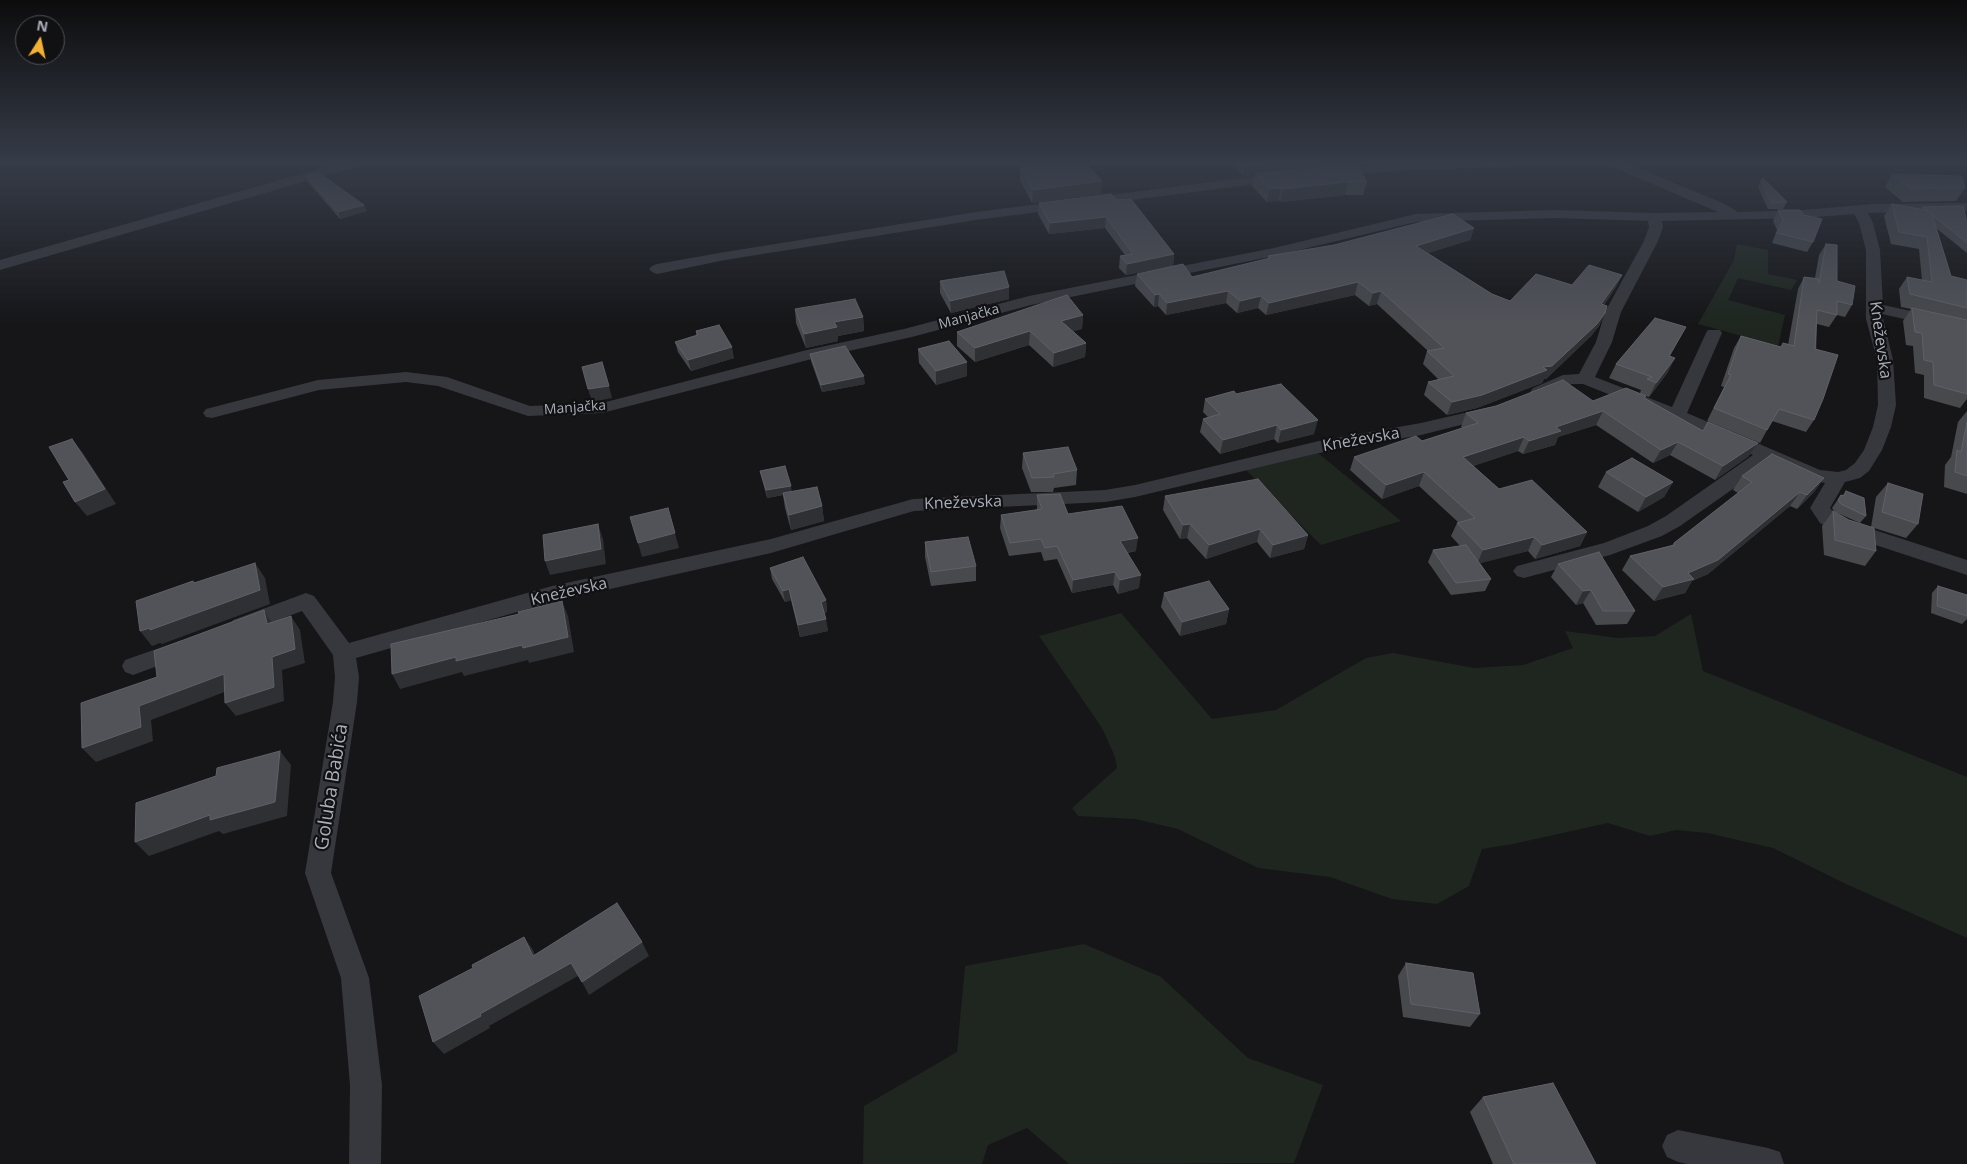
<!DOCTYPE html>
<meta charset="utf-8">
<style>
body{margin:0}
#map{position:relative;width:1967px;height:1164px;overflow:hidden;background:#161618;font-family:"Open Sans",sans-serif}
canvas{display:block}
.north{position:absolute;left:15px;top:15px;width:50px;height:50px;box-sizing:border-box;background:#111113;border:1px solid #4d4f55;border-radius:50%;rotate:10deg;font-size:14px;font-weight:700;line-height:20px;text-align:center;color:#a8adb8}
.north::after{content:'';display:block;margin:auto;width:18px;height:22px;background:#f2b134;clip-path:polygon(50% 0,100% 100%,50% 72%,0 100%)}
</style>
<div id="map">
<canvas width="1967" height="1164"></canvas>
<div class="north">N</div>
</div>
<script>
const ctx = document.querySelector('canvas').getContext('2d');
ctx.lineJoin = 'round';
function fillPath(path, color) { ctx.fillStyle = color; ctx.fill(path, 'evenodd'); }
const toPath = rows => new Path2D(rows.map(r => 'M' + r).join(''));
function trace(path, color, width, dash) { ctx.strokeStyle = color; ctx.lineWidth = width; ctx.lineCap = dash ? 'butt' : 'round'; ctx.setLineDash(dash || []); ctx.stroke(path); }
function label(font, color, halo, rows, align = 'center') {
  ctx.font = font + ' "Open Sans",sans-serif'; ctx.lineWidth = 4.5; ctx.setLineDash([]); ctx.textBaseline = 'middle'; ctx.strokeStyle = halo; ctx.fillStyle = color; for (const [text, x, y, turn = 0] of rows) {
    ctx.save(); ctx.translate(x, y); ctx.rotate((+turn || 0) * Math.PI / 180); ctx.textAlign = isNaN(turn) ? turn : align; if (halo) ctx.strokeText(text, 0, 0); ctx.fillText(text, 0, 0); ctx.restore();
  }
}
const green = toPath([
 [1737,244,1768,250,1768,274,1797,280,1791,290,1738,278,1728,300,1785,315,1778,346,1698,324,1734,260],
 [1318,453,1401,521,1321,545,1246,470],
 [1121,613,1212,719,1276,710,1366,658,1393,653,1474,668,1523,665,1573,648,1565,631,1618,638,1655,636,1691,614,1703,671,1967,777,1967,938,1846,884,1773,848,1707,833,1676,830,1650,836,1608,823,1513,844,1482,849,1469,886,1437,904,1392,899,1330,877,1258,868,1178,829,1135,819,1078,816,1072,808,1117,768,1115,757,1102,728,1039,636],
 [1084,944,1161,977,1248,1058,1323,1085,1294,1163,1069,1164,1027,1128,988,1145,982,1164,863,1164,864,1106,957,1052,965,966]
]);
const street = toPath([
 [339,163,360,163,358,166,0,270,0,260,339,163],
 [1401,163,1516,163,1509,167,1413,170,1333,176,1326,172,1333,168,1401,163],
 [1608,163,1626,163,1725,204,1738,212,1804,210,1872,204,1967,203,1967,211,1868,213,1873,223,1880,250,1883,305,1967,323,1967,333,1882,314,1893,360,1896,405,1891,427,1882,450,1869,471,1860,478,1845,482,1830,508,1834,513,1853,523,1967,560,1967,575,1839,533,1820,523,1810,508,1825,483,1810,480,1769,462,1760,470,1680,526,1662,536,1610,555,1524,578,1517,576,1513,571,1517,566,1604,543,1648,526,1666,516,1753,455,1671,419,1583,384,1572,384,1539,397,1533,396,1530,392,1533,388,1563,375,1579,374,1596,342,1605,312,1644,241,1649,227,1648,221,1556,218,1416,222,1274,256,1031,305,912,337,808,360,602,413,528,416,438,386,406,382,319,390,212,418,206,417,203,413,206,409,318,380,406,372,447,377,530,406,602,403,807,350,904,329,1029,296,1274,248,1416,214,1556,210,1654,213,1718,212,1610,166,1608,163],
 [1854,214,1859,223,1866,250,1866,319,1877,360,1878,405,1873,427,1864,450,1855,463,1846,470,1838,472,1820,470,1687,413,1722,333,1720,330,1708,330,1706,333,1672,407,1595,377,1612,342,1621,312,1658,241,1663,227,1662,221,1804,218,1854,214],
 [1282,173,1287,174,1289,177,1287,180,976,220,725,260,657,274,652,272,649,269,652,266,657,264,725,252,976,212,1282,173],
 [1490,407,1496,408,1499,412,1496,416,1421,435,1319,453,1135,497,1105,502,914,511,771,553,552,602,356,658,359,677,357,702,331,873,369,978,382,1085,381,1164,349,1164,350,1085,341,978,305,873,333,702,335,677,333,655,302,611,241,634,233,632,230,626,233,620,306,593,314,596,349,643,552,586,771,539,913,499,1105,490,1135,485,1319,441,1421,423,1490,407],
 [182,640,190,642,193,648,190,654,133,675,125,672,122,666,125,660,182,640],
 [1678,1130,1768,1148,1780,1152,1784,1164,1687,1164,1678,1162,1667,1157,1662,1146,1667,1135,1678,1130]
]);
const wall = toPath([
 [1231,163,1336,163,1335,166,1367,182,1363,195,1345,195,1280,202,1279,200,1267,202,1252,186,1254,175,1243,176],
 [1020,168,1101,194,1032,203,1020,180],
 [1892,174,1965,188,1956,201,1903,202,1885,187],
 [306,176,364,205,367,211,340,219,308,182],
 [1761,180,1787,202,1783,209,1768,209,1758,187],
 [1117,200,1174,254,1173,266,1126,275,1119,268,1120,256,1125,255,1105,228,1049,234,1038,214,1039,203],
 [1892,204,1921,210,1922,207,1967,222,1967,253,1936,228,1951,276,1967,280,1967,399,1960,408,1924,398,1924,375,1915,373,1913,346,1906,345,1903,321,1911,309,1901,307,1899,289,1907,277,1922,280,1919,249,1891,244,1884,216],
 [1778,210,1813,242,1807,252,1772,243,1777,230,1773,221],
 [1474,228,1470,240,1428,253,1492,294,1510,301,1572,285,1622,275,1616,287,1604,305,1605,313,1599,326,1591,336,1546,379,1544,379,1542,383,1477,408,1447,415,1424,395,1428,382,1439,380,1423,364,1427,351,1428,351,1377,304,1369,306,1355,295,1266,315,1258,308,1237,313,1226,303,1166,315,1158,306,1154,307,1135,286,1137,274,1192,277,1268,259,1268,256],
 [1826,244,1837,281,1852,305,1845,317,1837,315,1829,327,1817,324,1814,420,1806,432,1772,421,1760,443,1707,421,1724,387,1721,386,1734,348,1741,336,1781,347,1788,345,1798,289,1804,277,1815,278,1819,255],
 [940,281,1009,299,951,313,940,293],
 [795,309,863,317,864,331,838,336,838,341,806,348,796,323],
 [1083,315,1082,329,1073,331,1086,343,1085,357,1053,367,1029,345,975,362,957,346,957,332],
 [1686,327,1670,356,1668,372,1649,397,1641,394,1645,398,1703,431,1708,422,1749,456,1715,480,1670,455,1653,463,1596,425,1558,437,1555,445,1523,454,1518,451,1473,466,1499,489,1587,532,1580,546,1535,559,1528,551,1480,563,1491,579,1485,591,1451,595,1428,562,1433,550,1460,546,1451,536,1457,523,1458,522,1419,486,1382,499,1350,470,1354,457,1422,441,1462,428,1461,427,1466,413,1593,401,1640,393,1641,390,1609,378,1616,364],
 [696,331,734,358,691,371,678,352,675,342,696,335],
 [918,349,967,362,967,376,936,385,919,363],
 [810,354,865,384,822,392,811,361],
 [1236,394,1314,434,1278,443,1274,439,1220,454,1200,432,1203,419,1208,417,1203,412,1205,399],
 [1967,411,1967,494,1944,487,1945,465,1951,457,1958,422],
 [1023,453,1077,470,1076,485,1054,488,1053,492,1031,492,1022,468],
 [760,471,792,492,822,506,824,521,791,530,785,508,783,495,767,498],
 [1606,472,1673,482,1664,497,1638,512,1598,487],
 [1742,476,1824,478,1814,492,1797,509,1790,506,1708,574,1692,581,1685,593,1654,601,1622,570,1630,556,1672,545,1674,543,1738,493,1733,490],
 [1888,483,1918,524,1906,538,1871,527,1876,497],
 [1846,491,1866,516,1860,523,1835,512,1832,508,1841,495,1843,495],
 [1037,495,1068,514,1136,551,1127,553,1139,588,1118,594,1113,585,1072,593,1057,559,1044,561,1041,552,1009,556,1000,528,1001,515,1037,510],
 [1165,496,1308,535,1304,549,1270,558,1257,542,1206,559,1187,538,1180,539,1163,510],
 [1833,511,1876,551,1865,566,1824,555,1822,526],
 [925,542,976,566,976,581,931,586,925,557],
 [1558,564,1635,611,1627,624,1596,625,1583,603,1576,605,1551,577],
 [770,568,826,600,827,612,824,613,828,631,800,637,791,600,785,602,772,579],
 [1938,586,1967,595,1967,619,1962,624,1931,613,1932,593],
 [1164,593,1229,609,1226,624,1180,636,1161,607],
 [1406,963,1480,1014,1470,1027,1403,1017,1398,976],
 [1483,1097,1596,1164,1493,1164,1470,1112]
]);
const shadedWall = toPath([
 [1270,163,1336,163,1335,166,1255,174,1254,175,1243,176,1245,166],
 [1102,181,1101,194,1032,203,1033,190],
 [1348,182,1345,195,1280,202,1283,189],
 [1281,188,1279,200,1267,202,1269,189],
 [364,205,367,211,340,219,338,212],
 [1106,217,1105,228,1049,234,1050,223],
 [1474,228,1470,240,1413,258,1416,246],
 [1174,254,1173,266,1126,275,1127,264],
 [1622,275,1616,287,1596,316,1601,304],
 [1358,282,1355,295,1266,315,1269,303],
 [1009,287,1009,299,951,313,950,301],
 [1228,291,1226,303,1166,315,1167,303],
 [1381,291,1377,304,1369,306,1373,293],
 [1159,294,1158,306,1154,307,1155,295],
 [1261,296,1258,308,1237,313,1240,301],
 [1605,313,1599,326,1591,336,1546,379,1544,379,1542,383,1477,408,1447,415,1452,402],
 [1083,315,1082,329,1060,335,1061,321],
 [863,317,864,331,838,336,838,341,806,348,804,334,834,322],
 [1686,327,1678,341,1662,370,1669,356],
 [1030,331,1029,345,975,362,975,348],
 [1086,343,1085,357,1053,367,1054,353],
 [732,347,734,358,691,371,688,360],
 [1675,358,1668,372,1649,397,1656,383],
 [967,362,967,376,936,385,936,371],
 [864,376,865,384,822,392,821,385],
 [609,386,612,398,592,402,588,389],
 [1603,411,1596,425,1558,437,1555,445,1523,454,1529,441,1556,427],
 [1318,420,1314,434,1278,443,1281,430],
 [1277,425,1274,439,1220,454,1223,440],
 [1524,437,1518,451,1458,471,1463,457],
 [72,439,83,453,116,504,87,516,75,502],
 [1678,442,1670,455,1653,463,1661,450],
 [1758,443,1749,456,1715,480,1723,466],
 [1424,472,1419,486,1382,499,1386,485],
 [1824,478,1814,492,1797,509,1807,495],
 [1673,482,1664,497,1638,512,1646,497],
 [791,486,792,493,767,498,766,490],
 [1800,492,1790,506,1708,574,1692,581,1685,593,1654,601,1663,587,1688,573],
 [822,506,824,521,791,530,789,515],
 [598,524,603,539,606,564,550,575,545,561],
 [1190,524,1187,538,1180,539,1183,525],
 [1260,529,1257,542,1206,559,1209,545],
 [1587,532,1580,546,1535,559,1542,545],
 [675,533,679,548,642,557,638,543],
 [1308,535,1304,549,1270,558,1273,545],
 [1534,537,1528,551,1477,564,1483,550],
 [1138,538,1136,551,1118,554,1120,541],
 [255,563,265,578,270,604,162,644,160,643,152,646,140,631],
 [1115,572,1113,585,1072,593,1073,580],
 [1141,575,1139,588,1118,594,1120,580],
 [789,589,791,600,785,602,783,591],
 [1591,590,1583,603,1576,605,1583,591],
 [826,600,827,612,823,613,821,602],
 [562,601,568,616,574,652,529,663,528,660,464,676,462,672,400,689,392,674],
 [1229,609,1226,624,1180,636,1182,622],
 [264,610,273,624,267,624],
 [291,616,300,630,305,663,282,670,284,701,236,716,225,703,272,657],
 [826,619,828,631,800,637,798,625],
 [224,674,235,688,151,720,153,741,96,762,82,748,139,706],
 [280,751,291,765,287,816,223,834,219,831,149,856,135,842],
 [524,937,533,950,541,969,533,956],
 [642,942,649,956,589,995,582,982],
 [571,963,578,976,489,1026,490,1028,444,1054,433,1042,480,1014]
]);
const building = toPath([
 [1040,163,1086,163,1102,181,1033,190,1020,168,1040,163],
 [1242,163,1270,163,1245,166,1242,163],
 [1357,164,1367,182,1348,182,1283,189,1281,188,1269,189,1255,174,1357,164],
 [318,172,364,205,338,212,306,176,318,172],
 [1892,174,1962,176,1965,188,1911,189,1892,174],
 [1763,178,1787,202,1771,203,1761,180,1763,178],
 [1111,194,1117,200,1131,199,1174,254,1127,264,1120,256,1133,254,1106,217,1050,223,1039,203,1111,194],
 [1892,204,1931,211,1951,276,1967,280,1967,308,1910,294,1907,277,1932,282,1927,237,1899,232,1892,204],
 [1963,206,1967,222,1967,243,1932,215,1931,211,1926,210,1922,207,1963,206],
 [1778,210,1800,210,1804,215,1822,219,1813,242,1777,233,1783,220,1778,210],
 [1453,214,1474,228,1416,246,1492,294,1510,301,1536,274,1572,285,1589,265,1622,275,1601,304,1607,306,1605,313,1597,324,1552,366,1543,367,1547,370,1482,395,1452,402,1428,382,1454,376,1427,351,1444,348,1381,291,1373,293,1358,282,1269,303,1261,296,1240,301,1228,291,1167,303,1159,294,1155,295,1137,274,1183,264,1192,277,1270,258,1268,256,1334,245,1453,214],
 [1826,244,1837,245,1837,281,1855,286,1852,305,1837,301,1837,315,1817,310,1815,349,1838,355,1823,399,1814,420,1779,409,1767,430,1714,408,1731,375,1728,374,1741,336,1781,347,1783,343,1794,346,1804,277,1819,279,1819,283,1826,244],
 [1004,271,1009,287,950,301,940,281,1004,271],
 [1067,295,1083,315,1061,321,1086,343,1054,353,1030,331,975,348,957,332,1067,295],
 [855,299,863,317,834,322,837,327,804,334,795,309,855,299],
 [1912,308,1967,320,1967,394,1934,385,1933,362,1924,360,1922,333,1915,332,1912,308],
 [1655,318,1686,327,1669,356,1675,358,1656,383,1647,379,1652,377,1616,364,1655,318],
 [719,325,732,347,688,360,675,342,698,335,696,331,719,325],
 [949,341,967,362,936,371,918,349,949,341],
 [845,346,864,376,821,385,810,354,845,346],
 [602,362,609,386,588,389,582,367,602,362],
 [1563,380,1593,401,1626,388,1646,396,1644,398,1703,431,1708,422,1758,443,1723,466,1678,442,1661,450,1603,411,1556,427,1561,431,1529,441,1524,437,1463,457,1499,489,1532,480,1587,532,1542,545,1534,537,1483,550,1457,523,1475,518,1424,472,1386,485,1354,457,1416,436,1422,441,1478,423,1466,413,1496,406,1563,380],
 [1281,384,1318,420,1281,430,1277,425,1223,440,1203,419,1220,414,1205,399,1234,391,1236,394,1281,384],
 [1967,422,1967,476,1955,472,1957,450,1961,452,1967,422],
 [72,439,105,489,75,502,63,482,69,480,49,447,72,439],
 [1068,447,1077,470,1053,474,1054,477,1032,478,1023,453,1068,447],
 [1772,454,1824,478,1807,495,1800,492,1718,560,1688,573,1694,579,1663,587,1630,556,1675,545,1674,543,1752,482,1742,476,1772,454],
 [1632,458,1673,482,1646,497,1606,472,1632,458],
 [785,466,791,486,766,490,760,471,785,466],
 [1258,479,1308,535,1273,545,1260,529,1209,545,1190,524,1183,525,1165,496,1258,479],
 [1888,483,1923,494,1918,524,1882,512,1888,483],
 [817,487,822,506,789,515,783,493,817,487],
 [1846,491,1864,498,1866,516,1841,504,1838,500,1841,495,1844,496,1846,491],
 [1060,494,1068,514,1122,506,1138,538,1120,541,1141,575,1120,580,1115,572,1073,580,1057,546,1045,548,1041,539,1010,543,1001,515,1042,509,1037,495,1060,494],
 [668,508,675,533,638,543,630,517,668,508],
 [1833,511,1849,520,1874,528,1876,551,1835,540,1833,511],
 [598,524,601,549,545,561,543,535,598,524],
 [968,537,976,566,931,572,925,542,968,537],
 [1466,545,1491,579,1456,583,1433,550,1466,545],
 [1599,552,1635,611,1603,611,1591,590,1583,591,1558,564,1599,552],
 [803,557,826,600,821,602,826,619,798,625,789,589,783,591,770,568,803,557],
 [255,563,260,590,150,630,150,628,140,631,136,601,193,581,194,583,255,563],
 [1209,581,1229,609,1182,622,1164,593,1209,581],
 [1938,586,1967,595,1967,616,1937,606,1938,586],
 [562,601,568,637,523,648,522,645,456,661,456,657,392,674,391,644,519,614,518,612,562,601],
 [264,610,267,624,291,616,295,649,272,657,274,687,225,703,224,674,139,706,141,727,82,748,81,703,157,677,154,651,264,610],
 [280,751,275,802,210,820,210,815,135,842,136,803,216,776,217,768,280,751],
 [617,903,642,942,582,982,571,963,480,1014,481,1016,433,1042,419,996,473,968,472,965,524,937,533,956,617,903],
 [1406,963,1473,973,1480,1014,1411,1004,1406,963],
 [1553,1083,1596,1164,1514,1164,1483,1097,1553,1083]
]);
const farStreetnames = [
 ["Manjačka",969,317,-15],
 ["Manjačka",575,408,-4]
];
const streetNames = [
 ["Kneževska",1880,340,82],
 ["Kneževska",1361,440,-10],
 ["Kneževska",963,503,-2],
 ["Kneževska",569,592,-13]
];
const nearStreetnames = [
 ["Goluba Babića",332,787,-81]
];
fillPath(green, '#1e261f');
fillPath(street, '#37383d');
fillPath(wall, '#47494d');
fillPath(shadedWall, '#2f3033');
fillPath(building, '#525359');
trace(building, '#5f6168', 1);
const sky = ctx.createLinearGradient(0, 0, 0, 326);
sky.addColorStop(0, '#0c0c0d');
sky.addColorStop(0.5, '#363c48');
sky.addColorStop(1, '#363c4800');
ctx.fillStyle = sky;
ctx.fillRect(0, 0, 1967, 326);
label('14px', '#a8adb8', '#111113', farStreetnames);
label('16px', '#a8adb8', '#111113', streetNames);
label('19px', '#a8adb8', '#111113', nearStreetnames);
</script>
